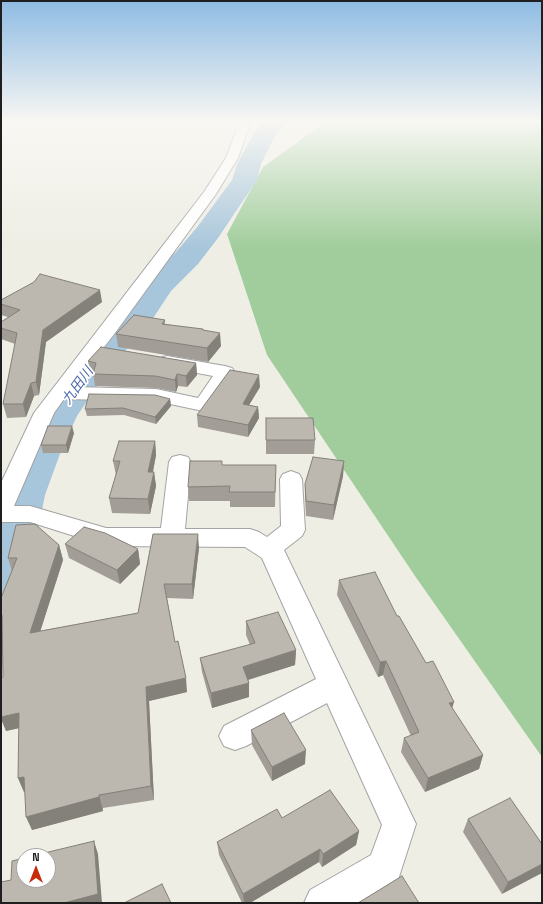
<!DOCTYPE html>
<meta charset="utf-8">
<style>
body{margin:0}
#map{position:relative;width:543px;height:904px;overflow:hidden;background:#efeee5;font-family:"Space Grotesk",sans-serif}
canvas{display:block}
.frame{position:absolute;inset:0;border:2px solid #1f1f1f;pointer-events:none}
.north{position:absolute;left:16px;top:848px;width:40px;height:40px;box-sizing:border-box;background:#fff;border:1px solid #a5a5a5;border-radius:50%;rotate:0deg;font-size:11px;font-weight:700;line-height:16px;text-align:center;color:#1f1f1f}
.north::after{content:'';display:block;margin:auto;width:14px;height:18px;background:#c52b09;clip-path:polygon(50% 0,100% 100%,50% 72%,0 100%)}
</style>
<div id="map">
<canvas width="543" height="904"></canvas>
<div class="frame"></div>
<div class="north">N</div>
</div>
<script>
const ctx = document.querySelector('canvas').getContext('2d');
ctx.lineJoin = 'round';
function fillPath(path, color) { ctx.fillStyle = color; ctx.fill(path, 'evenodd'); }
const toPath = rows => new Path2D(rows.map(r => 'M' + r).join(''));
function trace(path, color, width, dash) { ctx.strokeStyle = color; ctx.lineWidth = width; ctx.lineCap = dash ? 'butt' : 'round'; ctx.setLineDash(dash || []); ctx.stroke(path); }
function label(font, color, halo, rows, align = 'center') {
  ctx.font = font + ' "Space Grotesk","Noto Sans JP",sans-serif'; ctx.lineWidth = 3.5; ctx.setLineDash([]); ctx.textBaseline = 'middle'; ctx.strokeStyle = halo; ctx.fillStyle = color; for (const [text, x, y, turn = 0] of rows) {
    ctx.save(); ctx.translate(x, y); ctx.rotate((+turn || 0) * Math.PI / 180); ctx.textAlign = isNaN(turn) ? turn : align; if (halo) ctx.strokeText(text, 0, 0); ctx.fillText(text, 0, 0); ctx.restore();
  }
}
const forest = toPath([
 [327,121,542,121,542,757,415,576,267,355,227,234,263,167]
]);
const river = toPath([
 [265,121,288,121,275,136,261,164,257,180,218,238,198,264,171,291,144,332,126,350,104,376,77,416,61,451,45,495,27,584,19,598,1,604,1,491,19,451,37,416,77,361,100,334,120,318,148,278,176,252,198,226,232,180,237,164,254,133,265,121]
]);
const minor = toPath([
 [240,121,251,121,238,158,216,194,115,333,73,387,156,389,198,398,213,376,160,366,158,362,160,358,167,356,225,366,232,368,235,372,210,409,203,411,156,401,64,399,54,413,14,506,30,506,106,528,161,528,169,462,172,457,180,455,188,457,191,462,185,529,250,529,259,532,267,537,281,526,280,479,283,474,291,471,299,474,302,479,305,530,302,536,284,550,416,824,398,880,358,903,304,903,310,890,371,855,382,825,327,703,246,746,235,750,224,746,219,736,224,726,316,679,262,558,245,547,106,546,30,522,1,522,1,483,34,413,204,192,226,158,240,121]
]);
const wall = toPath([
 [1,300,102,302,46,342,39,395,34,396,26,417,7,418,3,404,15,344,1,339,1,322,8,317,1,315],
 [165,320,165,324,203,330,221,346,208,362,118,347,116,334],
 [88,361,196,363,197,375,187,387,178,386,176,392,156,388,95,386,93,373,90,373],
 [260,387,249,405,258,407,259,418,248,437,198,427,197,415],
 [170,399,171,406,156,424,124,415,87,416,85,409],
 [266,418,315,440,314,454,266,454],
 [74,433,68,453,43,453,41,445],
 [155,441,156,455,153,472,154,472,156,486,150,514,112,513,109,498,116,475,113,461],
 [222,461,222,465,276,465,275,507,230,507,230,501,189,501,188,487],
 [344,461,343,476,333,520,306,516,305,498,305,484],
 [153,534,199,548,193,599,167,598,175,642,187,692,149,701,154,800,103,808,103,811,32,830,25,791,24,792,18,778,19,728,6,731,3,677,2,629,1,629,1,598,12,571,8,558,59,545,63,560,40,631,138,613],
 [65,544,138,549,140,564,120,584,69,558],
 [339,580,397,616,452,709,483,755,479,769,425,792,401,752,404,738,411,736,383,675,378,677,337,595],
 [246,621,296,650,295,665,248,680,249,683,249,697,212,708,202,672,200,658,250,645,246,635],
 [251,730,305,764,272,781,252,745],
 [282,818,359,831,356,845,322,867,319,862,250,903,242,903,219,855,217,842],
 [468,819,542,844,502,894,463,832]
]);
const shadedWall = toPath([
 [100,290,102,302,46,342,39,395,36,382,43,330],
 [220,333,221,346,208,362,207,348],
 [196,363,197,375,187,387,186,376],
 [177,374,178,386,176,392,175,380],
 [259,375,260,387,243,415,243,404],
 [31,383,34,396,26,417,23,404],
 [170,399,171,406,156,424,155,417],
 [258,407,259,418,248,437,248,425],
 [72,426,74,433,68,453,66,445],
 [155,441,156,455,150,486,148,472],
 [344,461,343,476,333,520,334,505],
 [154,472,156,486,150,514,148,499],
 [198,534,199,548,193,599,192,584],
 [59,545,63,560,35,648,30,633],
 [138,549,140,564,120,584,117,570],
 [296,650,295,665,244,681,243,667],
 [386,661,383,675,378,677,380,662],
 [186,678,187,692,149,701,154,800,151,786,146,687],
 [249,683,249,697,212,708,211,693],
 [454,702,450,716,449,703],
 [19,713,24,727,6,731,1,719,1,717],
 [306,750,305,764,272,781,272,767],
 [483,755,479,769,425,792,428,778],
 [24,777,30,790,24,792,18,778],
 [99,795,103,811,32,830,26,817],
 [359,831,356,845,322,867,323,854],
 [94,841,98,854,102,903,64,903],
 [320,849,319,862,250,903,244,903,243,894],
 [542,864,542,873,502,894,508,882]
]);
const building = toPath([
 [40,274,100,290,43,330,36,382,31,383,23,404,3,404,17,333,1,328,1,322,20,310,1,304,1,300,34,282,40,274],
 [134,315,165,320,162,324,203,329,203,330,220,333,207,348,116,334,134,315],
 [101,347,196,363,186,376,177,374,175,380,155,376,93,374,96,363,88,361,101,347],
 [230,370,259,375,243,404,258,407,248,425,197,415,230,370],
 [89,394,155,395,170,399,155,417,123,408,85,409,89,394],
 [266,418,313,418,315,440,266,440,266,418],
 [48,426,72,426,66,445,41,445,48,426],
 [119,441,155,441,148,472,154,472,148,499,109,498,120,461,113,461,119,441],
 [313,457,344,461,334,505,306,501,305,484,313,457],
 [190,461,222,461,222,465,276,465,275,492,229,492,230,486,188,487,190,461],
 [35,524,59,545,30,633,138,613,153,534,198,534,192,584,164,584,175,642,178,641,186,678,146,687,151,786,99,795,99,797,26,817,24,777,18,778,19,713,1,717,1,677,3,677,2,615,1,615,1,598,17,558,8,558,16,525,35,524],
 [84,527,105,533,138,549,117,570,65,544,84,527],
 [375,572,397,616,399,616,426,663,433,661,454,702,449,703,483,755,428,778,404,738,419,732,386,661,380,662,339,580,375,572],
 [278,612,296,650,243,667,249,683,211,693,200,658,255,643,246,621,278,612],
 [284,713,306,750,272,767,251,730,284,713],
 [330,790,359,831,323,854,320,849,243,894,217,842,277,809,282,818,330,790],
 [510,798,542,844,542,864,508,882,468,819,510,798],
 [94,841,98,894,64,903,1,903,1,882,11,880,12,861,24,858,24,880,48,880,48,856,32,856,94,841],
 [402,876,419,903,358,903,402,876],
 [162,884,171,903,124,903,162,884]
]);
const waterNames = [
 ["九田川",78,386,-54]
];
fillPath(forest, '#a1cd9c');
fillPath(river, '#a8c6db');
trace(minor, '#a3a3a3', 2);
fillPath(minor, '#fff');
fillPath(wall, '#a29d96');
fillPath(shadedWall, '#84807a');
fillPath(building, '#bcb7af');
trace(building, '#84807a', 1);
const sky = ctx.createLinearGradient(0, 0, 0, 248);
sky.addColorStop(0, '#8ebbe3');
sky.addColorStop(0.49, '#f8f7f3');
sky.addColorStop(1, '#f8f7f300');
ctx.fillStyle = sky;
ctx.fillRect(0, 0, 543, 248);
label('italic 14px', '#4f6cab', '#fff', waterNames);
</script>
